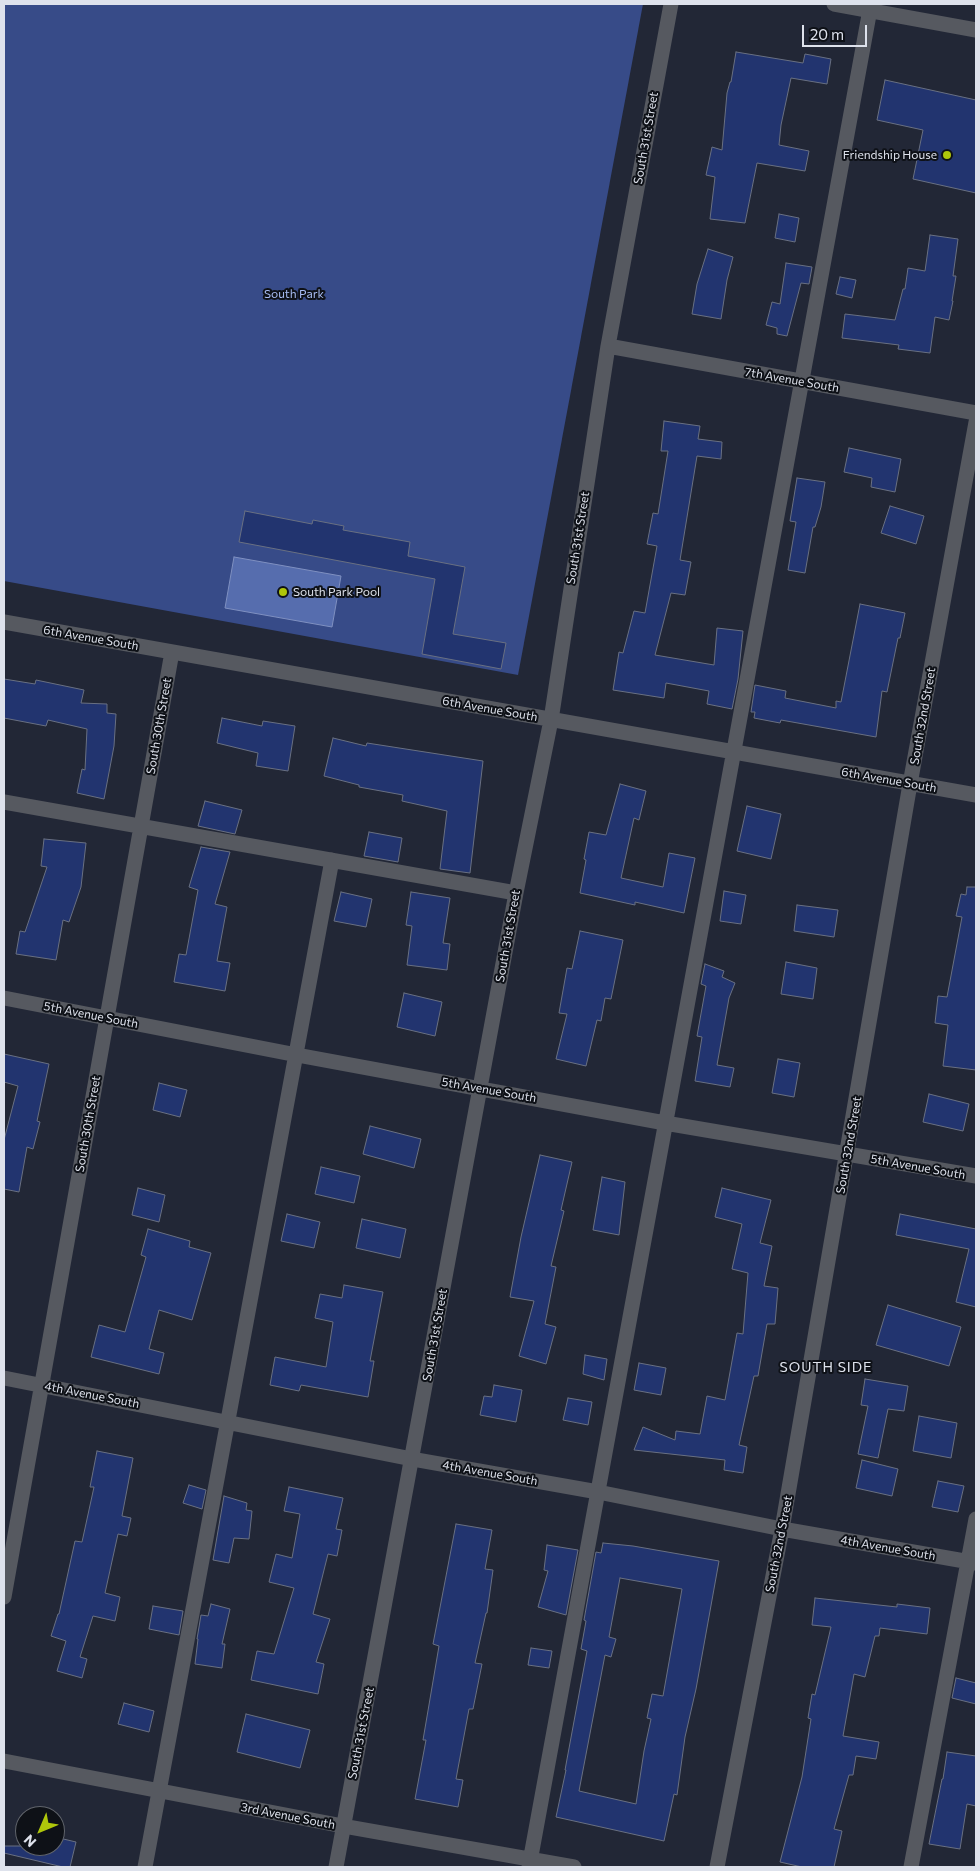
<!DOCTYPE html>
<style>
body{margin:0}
#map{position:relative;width:980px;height:1871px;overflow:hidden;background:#222736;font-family:Commissioner,sans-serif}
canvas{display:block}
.frame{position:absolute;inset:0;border:5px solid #dee2ec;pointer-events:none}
.north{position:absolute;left:15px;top:1806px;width:50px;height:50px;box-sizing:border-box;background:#0e1117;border:1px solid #61656c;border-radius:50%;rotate:225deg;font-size:14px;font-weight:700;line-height:20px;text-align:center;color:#dee2ec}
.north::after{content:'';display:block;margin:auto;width:18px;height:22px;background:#aec60b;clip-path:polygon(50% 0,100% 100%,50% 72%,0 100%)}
.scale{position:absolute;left:802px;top:25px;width:65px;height:22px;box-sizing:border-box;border:2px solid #dee2ec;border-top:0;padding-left:6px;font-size:15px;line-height:18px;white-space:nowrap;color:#dee2ec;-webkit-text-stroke:4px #0e1117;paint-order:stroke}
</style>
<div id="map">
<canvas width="980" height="1871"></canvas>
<div class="frame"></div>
<div class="north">N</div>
<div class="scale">20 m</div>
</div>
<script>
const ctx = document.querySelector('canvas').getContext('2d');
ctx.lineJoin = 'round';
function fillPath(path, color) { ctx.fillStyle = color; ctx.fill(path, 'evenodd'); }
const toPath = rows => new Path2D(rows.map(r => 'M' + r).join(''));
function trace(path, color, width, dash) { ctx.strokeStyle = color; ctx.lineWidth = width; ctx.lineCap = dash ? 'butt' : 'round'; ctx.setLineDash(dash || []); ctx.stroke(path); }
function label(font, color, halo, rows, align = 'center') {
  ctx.font = font + ' Commissioner,sans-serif'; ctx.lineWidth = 4; ctx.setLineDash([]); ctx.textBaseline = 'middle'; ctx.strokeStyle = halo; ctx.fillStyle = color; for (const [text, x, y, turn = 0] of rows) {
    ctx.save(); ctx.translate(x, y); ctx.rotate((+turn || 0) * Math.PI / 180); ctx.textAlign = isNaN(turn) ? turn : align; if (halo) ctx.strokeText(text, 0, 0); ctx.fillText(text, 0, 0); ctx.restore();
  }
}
const green = toPath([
 [4,4,643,4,518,675,4,581]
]);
const water = toPath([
 [234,557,341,576,332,627,225,608,234,557]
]);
const building = toPath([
 [736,52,803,63,805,54,831,59,827,84,791,78,781,125,779,145,809,151,805,171,757,163,745,223,710,219,715,177,706,175,712,147,722,150,727,93,730,82,731,82,736,52],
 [885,80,976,100,976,193,913,179,923,130,877,120,885,80],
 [779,214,799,218,795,242,775,238,779,214],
 [930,235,958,239,953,276,956,276,952,301,953,301,949,320,935,317,930,353,898,349,899,345,842,338,845,314,895,320,903,289,905,289,908,268,925,271,930,235],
 [708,249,733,257,727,280,721,319,692,314,697,284,708,249],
 [786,263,812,267,809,284,801,283,787,336,777,334,777,328,766,325,772,302,780,304,786,263],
 [840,277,856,280,852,298,836,294,840,277],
 [664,421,700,426,698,439,722,442,721,459,697,456,680,560,691,562,685,595,671,593,655,655,714,665,717,628,743,631,738,679,732,709,707,704,709,691,666,683,664,698,613,690,619,652,623,653,634,611,645,613,657,546,647,544,653,513,658,514,668,451,661,451,664,421],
 [849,448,901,459,895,492,871,487,872,478,844,472,849,448],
 [797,478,825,482,821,507,815,527,813,527,805,573,788,570,796,522,790,521,797,478],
 [890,506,924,516,916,544,881,533,890,506],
 [245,511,312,524,313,520,344,526,343,530,410,542,408,556,465,567,453,634,506,643,501,669,422,654,435,579,239,542,245,511],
 [860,604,905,613,900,638,898,638,887,692,882,691,876,737,781,720,780,723,754,718,755,712,751,712,755,685,786,691,785,698,836,708,836,701,841,702,860,604],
 [4,679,35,684,36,680,84,690,81,703,107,704,107,713,116,714,114,746,104,799,77,793,82,769,85,770,87,729,48,720,46,726,4,718,4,679],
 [222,718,262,726,263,721,295,726,288,771,256,766,258,753,217,743,222,718],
 [333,738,366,746,367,743,483,761,470,873,440,869,447,811,402,801,403,795,359,787,359,785,324,776,333,738],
 [620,784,646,791,639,820,634,818,621,878,663,887,669,853,695,858,684,913,635,902,635,905,580,893,586,860,584,859,589,832,606,835,620,784],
 [205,801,242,810,235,834,198,826,205,801],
 [747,806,781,814,771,859,737,851,747,806],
 [369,832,402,838,398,862,364,856,369,832],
 [44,839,86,843,81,887,69,922,63,920,56,960,16,954,20,931,25,932,47,867,41,866,44,839],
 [201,847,230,852,215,904,227,907,217,961,230,963,225,991,174,982,179,954,186,955,198,890,189,887,201,847],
 [967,887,976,887,976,1070,943,1066,948,1025,935,1023,938,996,947,997,962,917,956,916,961,894,966,895,967,887],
 [724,891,746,895,741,924,720,921,724,891],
 [341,892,372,899,366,927,334,921,341,892],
 [411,892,450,898,443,943,450,944,447,970,407,965,412,926,406,925,411,892],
 [797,905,838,910,834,937,794,931,797,905],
 [580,931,623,940,611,999,605,998,601,1021,597,1020,586,1066,556,1059,567,1014,559,1013,567,968,572,969,580,931],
 [786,962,817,968,813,999,781,994,786,962],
 [705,964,724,971,722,977,735,983,729,998,717,1065,734,1068,730,1087,695,1081,702,1037,697,1036,706,986,701,984,705,964],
 [404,993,442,1002,435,1036,397,1027,404,993],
 [4,1054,49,1064,37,1121,40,1122,33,1149,27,1147,19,1192,4,1189,4,1140,18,1086,4,1082,4,1054],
 [778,1059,800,1063,794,1097,772,1093,778,1059],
 [159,1083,187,1090,180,1117,153,1110,159,1083],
 [929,1094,969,1104,963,1131,923,1122,929,1094],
 [370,1126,421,1139,414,1168,363,1154,370,1126],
 [540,1155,572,1162,561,1210,564,1211,551,1266,556,1267,545,1324,556,1327,546,1364,519,1356,534,1301,510,1297,521,1237,540,1155],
 [321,1167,360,1176,354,1203,315,1194,321,1167],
 [602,1177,625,1182,619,1235,593,1230,602,1177],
 [138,1188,165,1195,159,1222,132,1215,138,1188],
 [722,1188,771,1200,760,1243,772,1246,764,1286,778,1288,775,1324,767,1324,758,1376,754,1376,739,1445,747,1447,743,1473,724,1470,725,1460,634,1450,643,1427,675,1440,676,1431,700,1434,707,1396,725,1400,737,1333,743,1334,748,1273,732,1269,742,1224,715,1217,722,1188],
 [287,1214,320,1222,314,1248,281,1241,287,1214],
 [900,1214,976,1229,976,1307,956,1302,969,1249,896,1235,900,1214],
 [362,1219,406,1229,400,1258,356,1248,362,1219],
 [148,1229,190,1241,189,1247,211,1253,192,1320,159,1310,149,1349,164,1353,159,1374,91,1357,99,1325,125,1332,146,1257,141,1255,148,1229],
 [344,1285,383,1292,370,1361,374,1361,368,1397,301,1385,299,1391,270,1385,275,1357,326,1367,333,1322,315,1318,320,1294,342,1298,344,1285],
 [888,1305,961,1327,949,1366,876,1345,888,1305],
 [585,1355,607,1359,604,1380,583,1374,585,1355],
 [639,1363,666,1368,661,1395,634,1390,639,1363],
 [865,1379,908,1386,904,1411,888,1409,878,1458,858,1454,868,1406,861,1405,865,1379],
 [494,1385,522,1390,516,1422,480,1415,484,1396,492,1397,494,1385],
 [568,1398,592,1402,588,1425,563,1420,568,1398],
 [919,1416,957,1423,951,1458,913,1451,919,1416],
 [97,1451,133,1458,122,1516,131,1518,127,1536,118,1534,105,1593,120,1597,115,1621,93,1616,80,1657,87,1659,82,1678,57,1671,66,1641,51,1636,58,1614,59,1614,75,1541,82,1542,94,1487,90,1487,97,1451],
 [862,1460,898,1469,892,1496,856,1488,862,1460],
 [938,1481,964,1486,958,1512,932,1507,938,1481],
 [189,1485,206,1490,202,1509,183,1503,189,1485],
 [289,1487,343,1498,336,1529,342,1530,337,1556,328,1554,313,1614,330,1619,316,1662,324,1664,318,1694,251,1680,257,1651,274,1654,294,1588,269,1582,276,1554,292,1558,300,1514,284,1511,289,1487],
 [224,1496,247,1503,246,1510,252,1511,249,1539,234,1538,229,1563,213,1560,224,1496],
 [456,1524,492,1530,485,1569,493,1570,487,1613,486,1613,475,1663,482,1664,473,1709,469,1709,456,1779,463,1780,458,1807,415,1799,426,1740,423,1740,439,1646,433,1644,456,1524],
 [603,1543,633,1546,719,1561,696,1689,685,1737,677,1795,674,1794,664,1841,556,1817,566,1770,565,1770,587,1651,581,1649,586,1621,584,1620,596,1552,601,1553,603,1543],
 [620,1578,682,1589,663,1696,652,1694,647,1718,651,1719,644,1751,636,1804,579,1791,605,1655,611,1657,616,1639,609,1637,620,1578],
 [547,1545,578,1550,566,1615,538,1607,548,1571,544,1570,547,1545],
 [815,1598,897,1607,897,1604,930,1608,927,1634,880,1628,879,1636,875,1636,865,1677,854,1674,843,1736,879,1742,876,1759,856,1756,853,1775,849,1775,834,1829,842,1831,834,1867,802,1867,780,1862,802,1777,811,1719,808,1718,812,1694,815,1695,831,1627,812,1625,815,1598],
 [211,1604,230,1609,222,1644,225,1644,222,1668,195,1664,198,1639,197,1639,201,1615,208,1616,211,1604],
 [153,1606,183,1611,179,1635,149,1629,153,1606],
 [531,1648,552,1651,549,1668,528,1665,531,1648],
 [956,1678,976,1683,976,1704,952,1698,956,1678],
 [124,1703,154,1711,149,1732,118,1724,124,1703],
 [246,1714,310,1730,300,1768,237,1752,246,1714],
 [947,1752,976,1756,976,1806,967,1804,960,1849,929,1844,942,1779,943,1779,947,1752],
 [55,1837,76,1842,70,1867,63,1867,4,1853,4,1846,55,1846,55,1837]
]);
const minor = toPath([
 [834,4,976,30],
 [608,346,976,413],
 [4,622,976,795],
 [4,802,516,893],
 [4,998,297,1055,665,1123,976,1176],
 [4,1378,412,1459,598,1492,782,1529,976,1563],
 [4,1597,172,652],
 [4,1761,343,1826,574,1867],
 [145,1867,332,860],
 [336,1867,516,893,551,720,608,346,671,4],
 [529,1867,871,4],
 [717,1867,782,1529,910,784,976,422],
 [911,1867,976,1519]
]);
const markers = [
 [947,155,5,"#aec60b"],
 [283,592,5,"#aec60b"]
];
const streetNames = [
 ["South 31st Street",646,138,-80],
 ["7th Avenue South",792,380,10],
 ["South 31st Street",578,538,-81],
 ["6th Avenue South",91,638,10],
 ["6th Avenue South",490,709,10],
 ["South 32nd Street",923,716,-80],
 ["South 30th Street",159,726,-80],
 ["6th Avenue South",889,780,10],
 ["South 31st Street",508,936,-80],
 ["5th Avenue South",91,1015,11],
 ["5th Avenue South",489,1090,10],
 ["South 30th Street",88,1124,-80],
 ["South 32nd Street",849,1145,-80],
 ["5th Avenue South",918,1167,10],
 ["South 31st Street",435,1335,-80],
 ["4th Avenue South",92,1395,11],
 ["4th Avenue South",490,1473,10],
 ["South 32nd Street",779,1544,-79],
 ["4th Avenue South",888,1548,10],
 ["South 31st Street",361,1733,-79],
 ["3rd Avenue South",288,1816,11]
];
const poiNames = [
 ["Friendship House",937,155],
 ["South Park Pool",293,592,"left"]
];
const parkNames = [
 ["South Park",294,294]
];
const neighbourhoodNames = [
 ["SOUTH SIDE",826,1367]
];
fillPath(green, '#374b88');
fillPath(water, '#566dae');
trace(water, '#7f90c1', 1);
fillPath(building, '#22346f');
trace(building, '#697082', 1);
trace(minor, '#565960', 15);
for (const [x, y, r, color] of markers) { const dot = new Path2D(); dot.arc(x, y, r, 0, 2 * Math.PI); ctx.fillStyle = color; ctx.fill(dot); trace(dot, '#0e1117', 2); }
label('12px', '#dee2ec', '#0e1117', streetNames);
label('12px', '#dee2ec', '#0e1117', poiNames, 'right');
label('12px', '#a8bdf4', '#0e1117', parkNames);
ctx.letterSpacing = '1px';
label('14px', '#dee2ec', '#0e1117', neighbourhoodNames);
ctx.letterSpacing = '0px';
</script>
